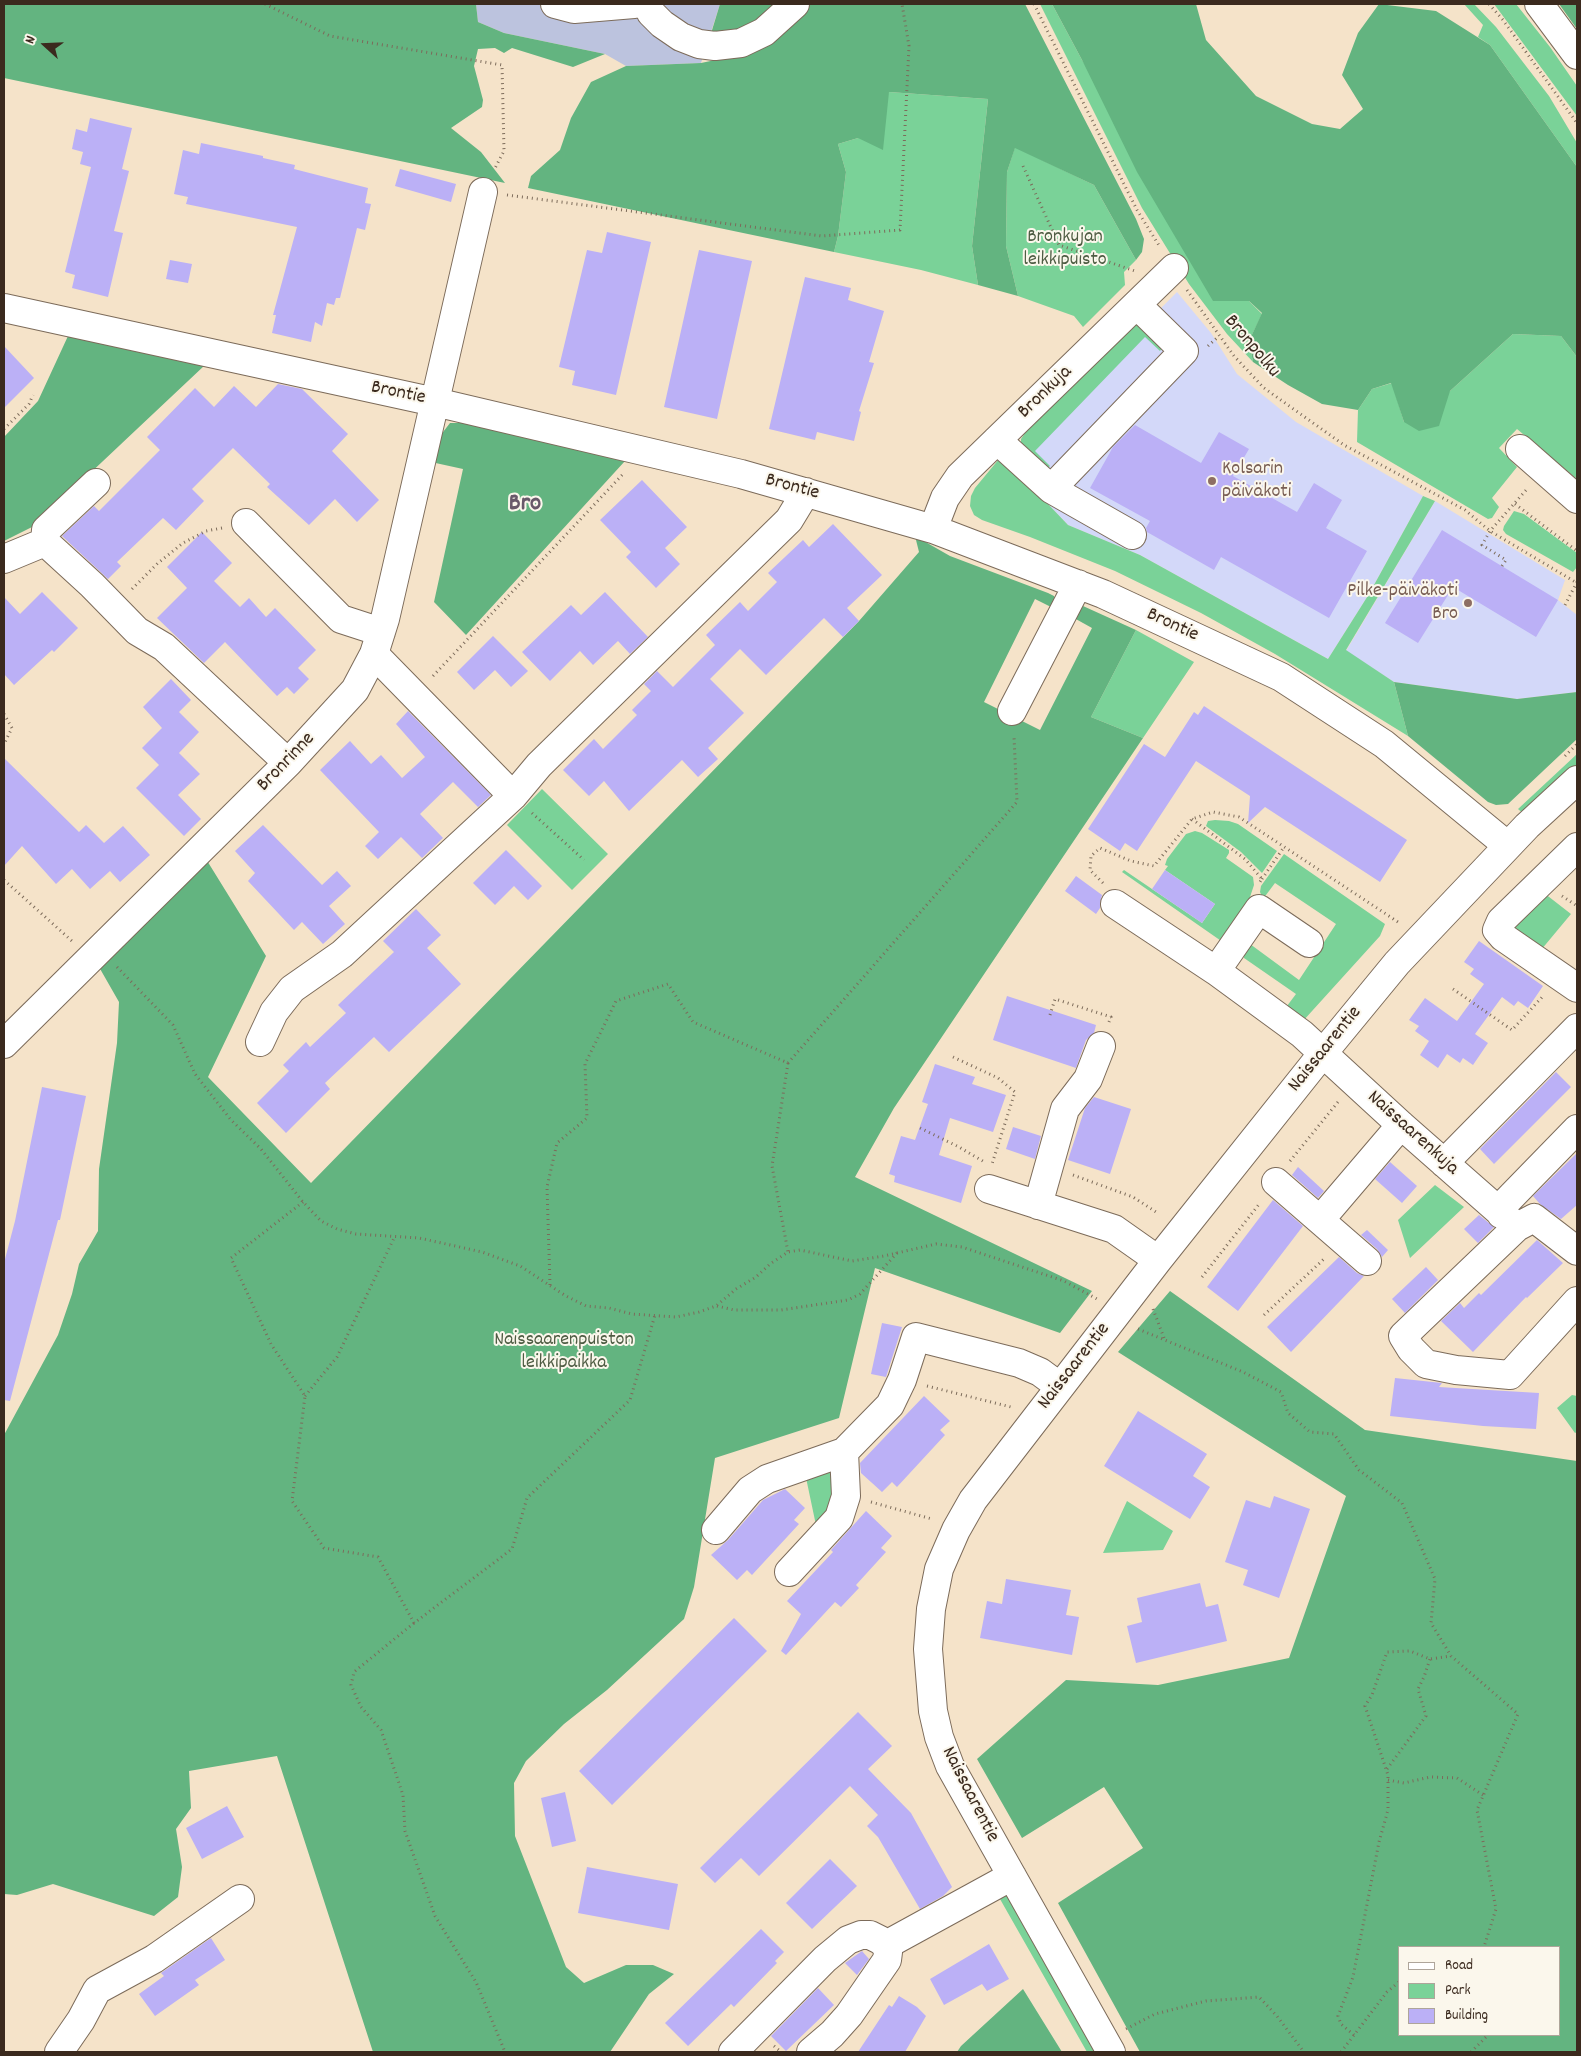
<!DOCTYPE html>
<meta charset="utf-8">
<style>
body{margin:0}
#map{position:relative;width:1581px;height:2056px;overflow:hidden;background:#f5e3c9;font-family:Dekko,sans-serif}
canvas{display:block}
.frame{position:absolute;inset:0;border:5px solid #3b2a1e;pointer-events:none}
.legend{position:absolute;left:1398px;top:1946px;width:162px;height:90px;box-sizing:border-box;background:#fbf7ec;border:1px solid #aea59a;margin:0;padding:6px 9px;list-style:none;font-size:15px;color:#3b2a1e}
.legend li{display:flex;align-items:center;gap:10px;height:25px}
.legend b{width:25px;border:1px solid #aea59a}
.north{position:absolute;left:20px;top:20px;width:50px;height:50px;-webkit-text-stroke:4px #fbf7ec;paint-order:stroke;rotate:290deg;font-size:14px;font-weight:700;line-height:20px;text-align:center;color:#3b2a1e}
.north::after{content:'';display:block;margin:auto;width:18px;height:22px;background:#3b2a1e;clip-path:polygon(50% 0,100% 100%,50% 72%,0 100%)}
</style>
<div id="map">
<canvas width="1581" height="2056"></canvas>
<div class="frame"></div>
<ul class="legend">
<li><b style="height:6px;background:#fff"></b>Road</li>
<li><b style="height:14px;background:#7ad298"></b>Park</li>
<li><b style="height:14px;background:#bbb0f6"></b>Building</li>
</ul>
<div class="north">N</div>
</div>
<script>
const ctx = document.querySelector('canvas').getContext('2d');
ctx.lineJoin = 'round';
function fillPath(path, color) { ctx.fillStyle = color; ctx.fill(path, 'evenodd'); }
const toPath = rows => new Path2D(rows.map(r => 'M' + r).join(''));
function trace(path, color, width, dash) { ctx.strokeStyle = color; ctx.lineWidth = width; ctx.lineCap = dash ? 'butt' : 'round'; ctx.setLineDash(dash || []); ctx.stroke(path); }
function label(font, color, halo, rows, align = 'center') {
  ctx.font = font + ' Dekko,sans-serif'; ctx.lineWidth = 4; ctx.setLineDash([]); ctx.textBaseline = 'middle'; ctx.strokeStyle = halo; ctx.fillStyle = color; for (const [text, x, y, turn = 0] of rows) {
    ctx.save(); ctx.translate(x, y); ctx.rotate((+turn || 0) * Math.PI / 180); ctx.textAlign = isNaN(turn) ? turn : align; if (halo) ctx.strokeText(text, 0, 0); ctx.fillText(text, 0, 0); ctx.restore();
  }
}
const built = toPath([
 [1177,292,1211,333,1237,374,1296,422,1423,496,1369,594,1328,659,1140,555,1068,525,1008,462],
 [1435,501,1565,580,1558,600,1577,615,1577,692,1517,699,1394,682,1346,651]
]);
const industrial = toPath([
 [476,4,720,4,701,63,626,66,605,54,504,33,478,22]
]);
const green = toPath([
 [1040,4,1052,4,1082,60,1249,301,1262,314,1249,341,1253,362,1227,334,1189,284,1142,208],
 [1464,4,1474,4,1496,27,1549,96,1577,143,1577,167,1490,45,1478,37,1483,25],
 [1494,4,1516,4,1550,47,1577,86,1577,116],
 [889,92,988,99,972,246,978,285,921,270,834,252,838,236,846,172,838,144,858,138],
 [1015,147,1094,185,1136,260,1124,272,1125,285,1083,327,1074,316,1018,296,1006,246,1007,172],
 [1139,322,1162,348,1160,351,1145,337,1035,451,1050,466,1046,469,1021,449,1021,439,1027,430,1134,323],
 [1513,334,1561,336,1577,357,1577,479,1517,429,1499,448,1517,467,1492,498,1499,507,1492,518,1488,519,1357,442,1358,410,1372,389,1392,383,1404,422,1450,391],
 [999,459,1008,462,1068,525,1140,555,1328,659,1369,594,1423,496,1435,501,1346,650,1394,682,1408,736,1275,654,1201,613,1115,571,1030,537,982,520,974,515,970,506,971,496,975,488],
 [1514,511,1524,514,1577,553,1577,567,1573,572,1506,534,1503,530,1504,526],
 [1136,630,1194,662,1143,738,1091,717],
 [1577,754,1577,768,1526,816,1518,809],
 [542,789,608,854,572,890,507,825],
 [1215,820,1229,821,1238,824,1277,851,1262,873,1241,852,1206,826,1208,821],
 [1195,831,1202,833,1229,850,1229,853,1226,858,1253,877,1254,885,1250,897,1252,909,1227,945,1122,872,1124,870,1202,923,1215,904,1165,870,1168,866,1165,865,1167,859,1186,834],
 [1284,854,1385,924,1380,936,1303,1021,1284,1010,1296,994,1244,958,1242,952,1250,944,1299,980,1336,924,1275,883,1263,899,1260,892,1261,886],
 [1544,893,1571,914,1541,950,1514,927],
 [1435,1185,1464,1207,1410,1258,1398,1220],
 [1572,1395,1577,1396,1577,1432,1575,1433,1557,1408],
 [839,1463,841,1495,817,1530,805,1473],
 [1127,1501,1173,1531,1163,1550,1103,1553],
 [1007,1886,1101,2052,1087,2052,996,1892]
]);
const forest = toPath([
 [4,4,476,4,478,22,504,33,605,54,573,67,512,48,504,53,495,48,478,49,474,66,483,100,482,107,451,128,481,152,505,183,4,78],
 [720,4,784,4,760,26,709,40],
 [808,4,1025,4,1136,219,1144,239,1142,252,1136,260,1094,185,1015,148,1007,172,1006,246,1018,296,978,285,972,246,988,99,889,92,883,150,858,138,838,144,846,172,838,236,834,252,528,188,531,176,560,150,571,118,591,82,626,66,701,63,744,54],
 [1052,4,1196,4,1206,40,1256,96,1312,124,1340,129,1363,109,1342,75,1358,33,1379,4,1436,11,1490,45,1577,167,1577,357,1561,336,1513,334,1450,391,1439,426,1419,431,1404,422,1391,383,1372,389,1358,410,1322,404,1288,385,1253,362,1249,341,1262,313,1249,301,1213,301,1137,172,1082,60],
 [1559,4,1577,4,1577,29],
 [68,336,205,365,34,526,4,541,4,437,38,401],
 [450,423,463,423,625,461,466,635,434,602,463,469,431,462,440,436],
 [915,536,950,556,1048,593,1054,596,1056,602,1053,608,1035,599,984,702,1040,730,1092,628,1074,618,1083,606,1136,630,1091,717,1143,738,894,1108,855,1177,1092,1291,1060,1333,875,1268,839,1418,715,1458,694,1587,684,1619,607,1690,564,1724,526,1761,514,1783,515,1836,566,1967,584,1983,626,1965,653,1965,674,1974,649,1994,610,2052,373,2052,277,1756,189,1771,191,1808,176,1829,182,1867,178,1897,154,1916,53,1884,17,1895,4,1894,4,1435,58,1335,72,1294,79,1264,98,1231,99,1169,117,1043,119,1002,99,967,206,859,266,956,208,1077,311,1183,859,621,919,552],
 [1394,682,1517,699,1577,692,1577,739,1508,804,1496,805,1488,802,1408,736],
 [1170,1291,1365,1430,1577,1461,1577,2052,1140,2052,1058,1903,1143,1848,1104,1787,1022,1838,977,1759,1066,1680,1158,1685,1289,1658,1346,1496,1118,1352],
 [1400,1947,1560,1947,1560,2035,1400,2035],
 [1023,1989,1062,2052,957,2052,961,2046]
]);
const building = toPath([
 [90,118,132,128,122,169,129,171,114,231,123,233,108,297,72,288,75,275,65,272,91,167,80,164,83,152,72,149,76,129,87,132],
 [201,143,263,156,263,158,295,165,294,169,368,188,365,203,371,204,365,230,357,228,340,298,336,298,334,305,327,303,322,326,315,322,311,342,272,333,276,315,273,315,297,227,186,204,188,197,174,194,183,150,199,154],
 [400,169,456,184,451,202,395,186],
 [607,232,651,242,616,395,572,385,575,371,559,367,587,250,602,253],
 [699,250,752,261,717,419,664,407],
 [170,260,192,264,188,283,166,279],
 [805,277,851,288,848,300,884,311,869,362,874,363,859,411,861,412,854,441,817,432,815,440,769,429],
 [4,346,34,378,4,408],
 [278,384,302,389,348,434,332,451,379,500,357,522,335,499,309,525,267,487,270,484,233,448,192,489,204,501,176,530,163,518,117,562,121,566,108,579,62,536,94,506,99,511,160,450,147,437,195,388,214,407,234,386,256,407],
 [1135,425,1201,463,1219,432,1249,449,1233,476,1297,512,1314,483,1342,500,1326,528,1367,551,1329,618,1221,557,1214,570,1147,532,1146,528,1150,521,1090,488,1113,447],
 [642,480,687,527,665,548,680,564,656,588,626,557,631,552,600,520],
 [833,524,882,575,847,608,859,621,843,637,824,618,766,675,740,649,710,679,744,713,708,748,718,759,698,777,682,760,629,811,604,781,589,796,563,770,594,739,603,749,637,715,632,710,651,691,644,684,657,671,673,687,715,645,706,635,740,602,748,611,777,582,768,573,803,540,809,547],
 [1442,530,1558,600,1536,637,1453,587,1418,643,1385,623],
 [202,532,232,563,214,581,240,607,249,598,266,617,275,608,316,650,298,668,309,679,294,694,287,687,277,696,225,642,204,663,157,618,187,588,167,567],
 [42,592,78,628,54,652,52,650,14,685,4,674,4,597,20,614],
 [605,592,648,637,630,654,618,641,593,665,580,651,550,681,522,652,571,605,581,615],
 [493,636,528,671,511,687,495,670,474,690,457,672],
 [171,679,191,700,179,712,199,732,179,753,200,774,178,795,201,819,184,836,136,788,159,765,142,748,162,728,143,707],
 [1204,706,1407,840,1380,882,1265,807,1248,823,1250,796,1196,761,1137,851,1125,843,1120,851,1088,829,1144,744,1165,757,1194,712,1198,715],
 [408,711,491,795,478,807,453,782,420,814,443,838,422,858,401,837,378,859,365,846,379,832,320,770,350,741,371,764,381,755,402,778,425,757,396,724],
 [4,758,79,832,86,825,104,843,123,826,150,855,120,882,110,871,90,889,72,869,56,884,22,846,4,866],
 [263,825,322,885,337,871,351,886,329,906,345,924,323,944,302,922,294,930,248,881,255,873,235,851],
 [506,850,542,886,528,900,514,886,495,905,473,883],
 [1165,870,1215,904,1202,923,1152,889],
 [1076,876,1102,895,1100,903,1100,908,1096,914,1065,891],
 [416,909,441,935,427,948,461,984,389,1052,374,1037,325,1083,330,1089,286,1133,257,1103,289,1071,283,1065,306,1042,310,1047,346,1013,338,1005,394,952,383,941],
 [1479,941,1543,986,1528,1008,1518,1001,1514,1006,1502,997,1475,1034,1488,1043,1473,1065,1463,1058,1460,1063,1447,1054,1438,1068,1420,1055,1429,1041,1415,1031,1419,1026,1409,1020,1425,998,1457,1021,1484,984,1470,974,1474,969,1464,962],
 [1007,996,1096,1025,1094,1033,1086,1040,1076,1068,993,1040],
 [935,1064,975,1077,972,1084,1006,1095,993,1132,950,1118,939,1155,972,1166,961,1203,894,1182,895,1176,889,1174,901,1136,915,1140,928,1104,922,1102],
 [1556,1072,1571,1087,1494,1164,1480,1149],
 [42,1087,86,1096,60,1220,58,1220,10,1401,4,1400,4,1263,15,1221],
 [1094,1097,1131,1109,1110,1174,1068,1160,1085,1108],
 [1013,1127,1041,1136,1035,1159,1006,1149],
 [1577,1153,1577,1205,1561,1219,1540,1204,1533,1196],
 [1390,1162,1417,1186,1402,1203,1375,1179],
 [1298,1167,1324,1191,1318,1198,1292,1175],
 [1273,1200,1303,1226,1238,1311,1207,1287],
 [1479,1215,1494,1227,1478,1243,1464,1229],
 [1367,1230,1388,1250,1382,1257,1377,1249,1361,1235],
 [1537,1240,1563,1263,1527,1298,1526,1297,1473,1352,1441,1321,1460,1303,1464,1308,1479,1293,1481,1295],
 [1339,1257,1357,1273,1364,1276,1291,1352,1267,1327],
 [1426,1267,1438,1280,1405,1313,1392,1299],
 [882,1323,902,1327,886,1377,871,1374],
 [1395,1378,1442,1383,1439,1387,1539,1393,1536,1429,1483,1426,1390,1416],
 [924,1396,950,1421,940,1430,945,1435,897,1487,892,1482,882,1492,861,1473,860,1463],
 [1138,1411,1207,1454,1193,1476,1210,1487,1190,1519,1104,1466],
 [785,1489,805,1508,794,1520,799,1524,752,1575,747,1570,737,1580,711,1555,728,1540,763,1500],
 [1274,1496,1310,1509,1279,1598,1243,1585,1248,1570,1225,1562,1246,1500,1270,1508],
 [866,1511,892,1536,881,1548,886,1552,856,1585,859,1588,841,1607,835,1602,786,1655,781,1651,801,1614,787,1601,833,1552,831,1550],
 [1006,1579,1071,1590,1066,1615,1079,1617,1072,1655,980,1638,987,1601,1002,1604],
 [1200,1583,1206,1607,1218,1604,1227,1641,1136,1663,1127,1626,1142,1622,1137,1598],
 [734,1618,767,1651,612,1805,579,1771],
 [858,1712,892,1746,868,1769,911,1813,952,1887,943,1896,920,1909,878,1837,867,1826,878,1815,850,1786,759,1876,741,1858,715,1883,700,1868],
 [565,1792,576,1841,552,1847,541,1798],
 [227,1806,244,1837,202,1859,186,1828],
 [830,1859,857,1886,812,1929,786,1903],
 [587,1867,678,1884,669,1930,578,1913],
 [761,1929,784,1952,775,1961,777,1963,734,2007,731,2004,688,2046,665,2023],
 [211,1938,225,1960,195,1980,199,1985,155,2016,139,1994,164,1976,161,1973],
 [989,1944,1009,1979,987,1991,982,1984,944,2005,930,1979],
 [862,1951,869,1959,857,1975,845,1963],
 [818,1988,834,2005,786,2051,771,2036],
 [899,1996,917,2007,926,2016,905,2052,858,2052,889,2005,892,2007]
]);
const path = toPath([
 [265,4,330,36,502,65,504,151,494,170],
 [1034,4,1137,210,1160,247],
 [1489,4,1503,20,1577,123],
 [1023,166,1059,245,1135,271],
 [507,195,822,236,900,230,909,46,902,4],
 [1187,290,1234,356,1264,388,1344,445,1465,510,1490,531,1577,583],
 [1208,346,1219,336],
 [4,429,29,404,33,395],
 [1515,504,1577,551],
 [1502,566,1506,560,1482,545,1490,531,1527,489],
 [132,589,158,563,183,543,206,531,222,528],
 [1565,605,1577,582],
 [433,676,624,473],
 [4,714,12,728,4,744],
 [1565,756,1577,744],
 [532,813,584,860],
 [1192,819,1245,859,1262,879,1258,885],
 [1262,879,1284,847],
 [4,880,72,941],
 [1103,883,1090,870,1091,856,1100,848,1131,861,1154,866,1192,819,1213,812,1239,817,1398,922],
 [1562,896,1577,906],
 [117,967,173,1025,195,1074,231,1120,261,1149,303,1202,321,1221,337,1229,356,1234,419,1238,482,1252,520,1266,566,1296,586,1306,609,1308,632,1314,676,1317,699,1312,716,1306,736,1289,756,1277,770,1264,788,1252,800,1250,852,1261,884,1256,936,1244,962,1247,1064,1281,1097,1299],
 [1453,989,1512,1030,1544,995],
 [1050,1015,1055,999,1111,1017,1109,1022],
 [953,1057,998,1078,1015,1092,992,1164],
 [788,1063,772,1166,788,1252],
 [920,1128,959,1147,986,1163],
 [1290,1161,1338,1102],
 [1073,1175,1133,1197,1159,1214],
 [303,1202,231,1258,271,1344,305,1396,292,1501,324,1548,378,1557,414,1623,512,1549,527,1498,630,1400,655,1315],
 [1202,1277,1260,1203],
 [550,1285,547,1187,557,1143,587,1118,585,1064,616,1001,668,984,693,1022,788,1063,1017,802,1014,737],
 [717,1306,734,1310,781,1310,848,1300,860,1294,897,1253],
 [1153,1309,1164,1338],
 [1264,1315,1325,1258],
 [1138,1329,1243,1372,1281,1392,1288,1413,1310,1432,1334,1434,1359,1470,1402,1503,1435,1579,1431,1623,1451,1656,1518,1714,1477,1810,1496,1909,1484,1947],
 [927,1386,1011,1407],
 [305,1396,337,1357,395,1236],
 [871,1502,932,1519],
 [414,1623,354,1672,351,1685,361,1707,381,1730,403,1795,405,1831,435,1916,476,1982,505,2052],
 [1387,1769,1426,1716,1418,1689,1424,1677,1430,1659],
 [1388,1780,1404,1783,1430,1777,1457,1778,1483,1795],
 [1126,2029,1155,2014,1206,2001,1259,1997,1277,2016,1304,2052],
 [1354,2035,1341,2024,1338,2016,1353,1977,1379,1842,1388,1810,1388,1775,1365,1706,1372,1695,1387,1652,1410,1651,1430,1659,1451,1656],
 [774,2046,781,2052],
 [1341,2052,1387,1992,1400,1981],
 [1471,2052,1486,2037,1485,2035]
]);
const minor = toPath([
 [555,4,574,9,634,4],
 [648,4,651,13,662,24,681,37,699,44,715,46,741,43,764,32,795,4],
 [4,308,435,402,741,474,933,529,1103,594,1281,677,1384,744,1508,846],
 [997,440,1051,489,1132,535],
 [1520,449,1577,499],
 [1051,489,1184,351,1137,305],
 [246,523,341,619,381,632],
 [933,529,945,498,960,476,1174,268],
 [45,542,46,530,96,483],
 [4,559,45,542,92,585,137,631,164,647,288,763],
 [374,654,513,796],
 [1012,711,1078,584],
 [1577,847,1501,921,1497,930,1503,937,1577,988],
 [1115,904,1216,971,1302,1034,1401,1125,1517,1227,1403,1336,1411,1349,1426,1364,1456,1370,1510,1375,1577,1301],
 [1216,971,1259,909,1309,943],
 [260,1042,274,1012,292,989,342,954,513,796,539,765,789,520,806,492],
 [4,1044,288,763,355,690,374,654,385,619,483,192],
 [1444,1163,1577,1028],
 [1276,1182,1367,1261],
 [989,1189,1114,1229,1158,1260],
 [1038,1205,1065,1109,1088,1079,1101,1046],
 [1501,1214,1504,1204,1577,1129],
 [1320,1220,1401,1125],
 [1517,1227,1534,1218,1577,1251],
 [716,1530,750,1490,767,1479,844,1452,890,1405,902,1380,916,1337,1019,1363,1040,1372,1059,1386],
 [789,1572,839,1518,846,1496,844,1452],
 [886,1945,1012,1876],
 [59,2052,81,2020,97,1990,154,1959,240,1899],
 [733,2052,825,1959,848,1940,861,1935,870,1935,880,1940,886,1945,888,1952,887,1960,849,2015,832,2034,811,2052],
 [1111,2052,950,1766,939,1737,933,1711,928,1649,931,1609,939,1569,956,1530,973,1500,1158,1260,1323,1053,1397,963,1527,826,1577,780]
]);
const major = toPath([
 [1539,4,1577,55]
]);
const markers = [
 [1212,481,5,"#8d6e63"],
 [1468,603,5,"#8d6e63"]
];
const parkNames = [
 ["Bronkujan",1065,238],
 ["leikkipuisto",1065,261],
 ["Naissaarenpuiston",564,1341],
 ["leikkipaikka",564,1364]
];
const streetNames = [
 ["Bronpolku",1251,347,50],
 ["Bronkuja",1046,393,-44],
 ["Brontie",398,394,12],
 ["Brontie",792,488,15],
 ["Brontie",1172,626,25],
 ["Bronrinne",287,763,-46],
 ["Naissaarentie",1326,1050,-51],
 ["Naissaarenkuja",1412,1134,42],
 ["Naissaarentie",1075,1367,-52],
 ["Naissaarentie",969,1795,63]
];
const educationNames = [
 ["Kolsarin",1222,470],
 ["päiväkoti",1222,493],
 ["Pilke-päiväkoti",1458,592,"right"],
 ["Bro",1458,615,"right"]
];
const districtNames = [
 ["Bro",525,506]
];
fillPath(built, '#d3d8f9');
fillPath(industrial, '#bcc3de');
fillPath(green, '#7ad298');
fillPath(forest, '#63b480');
fillPath(building, '#bbb0f6');
trace(minor, '#7c6b5a', 30);
trace(major, '#7c6b5a', 30);
trace(path, '#7c6b5a', 3, [1, 4]);
trace(minor, '#fff', 28);
trace(major, '#fff', 28);
for (const [x, y, r, color] of markers) { const dot = new Path2D(); dot.arc(x, y, r, 0, 2 * Math.PI); ctx.fillStyle = color; ctx.fill(dot); trace(dot, '#fbf7ec', 2); }
label('20px', '#4e5c43', '#fbf7ec', parkNames);
label('20px', '#3b2a1e', '#fbf7ec', streetNames);
label('20px', '#785e54', '#fbf7ec', educationNames, 'left');
label('bold 25px', '#68596a', '#fbf7ec', districtNames);
</script>
